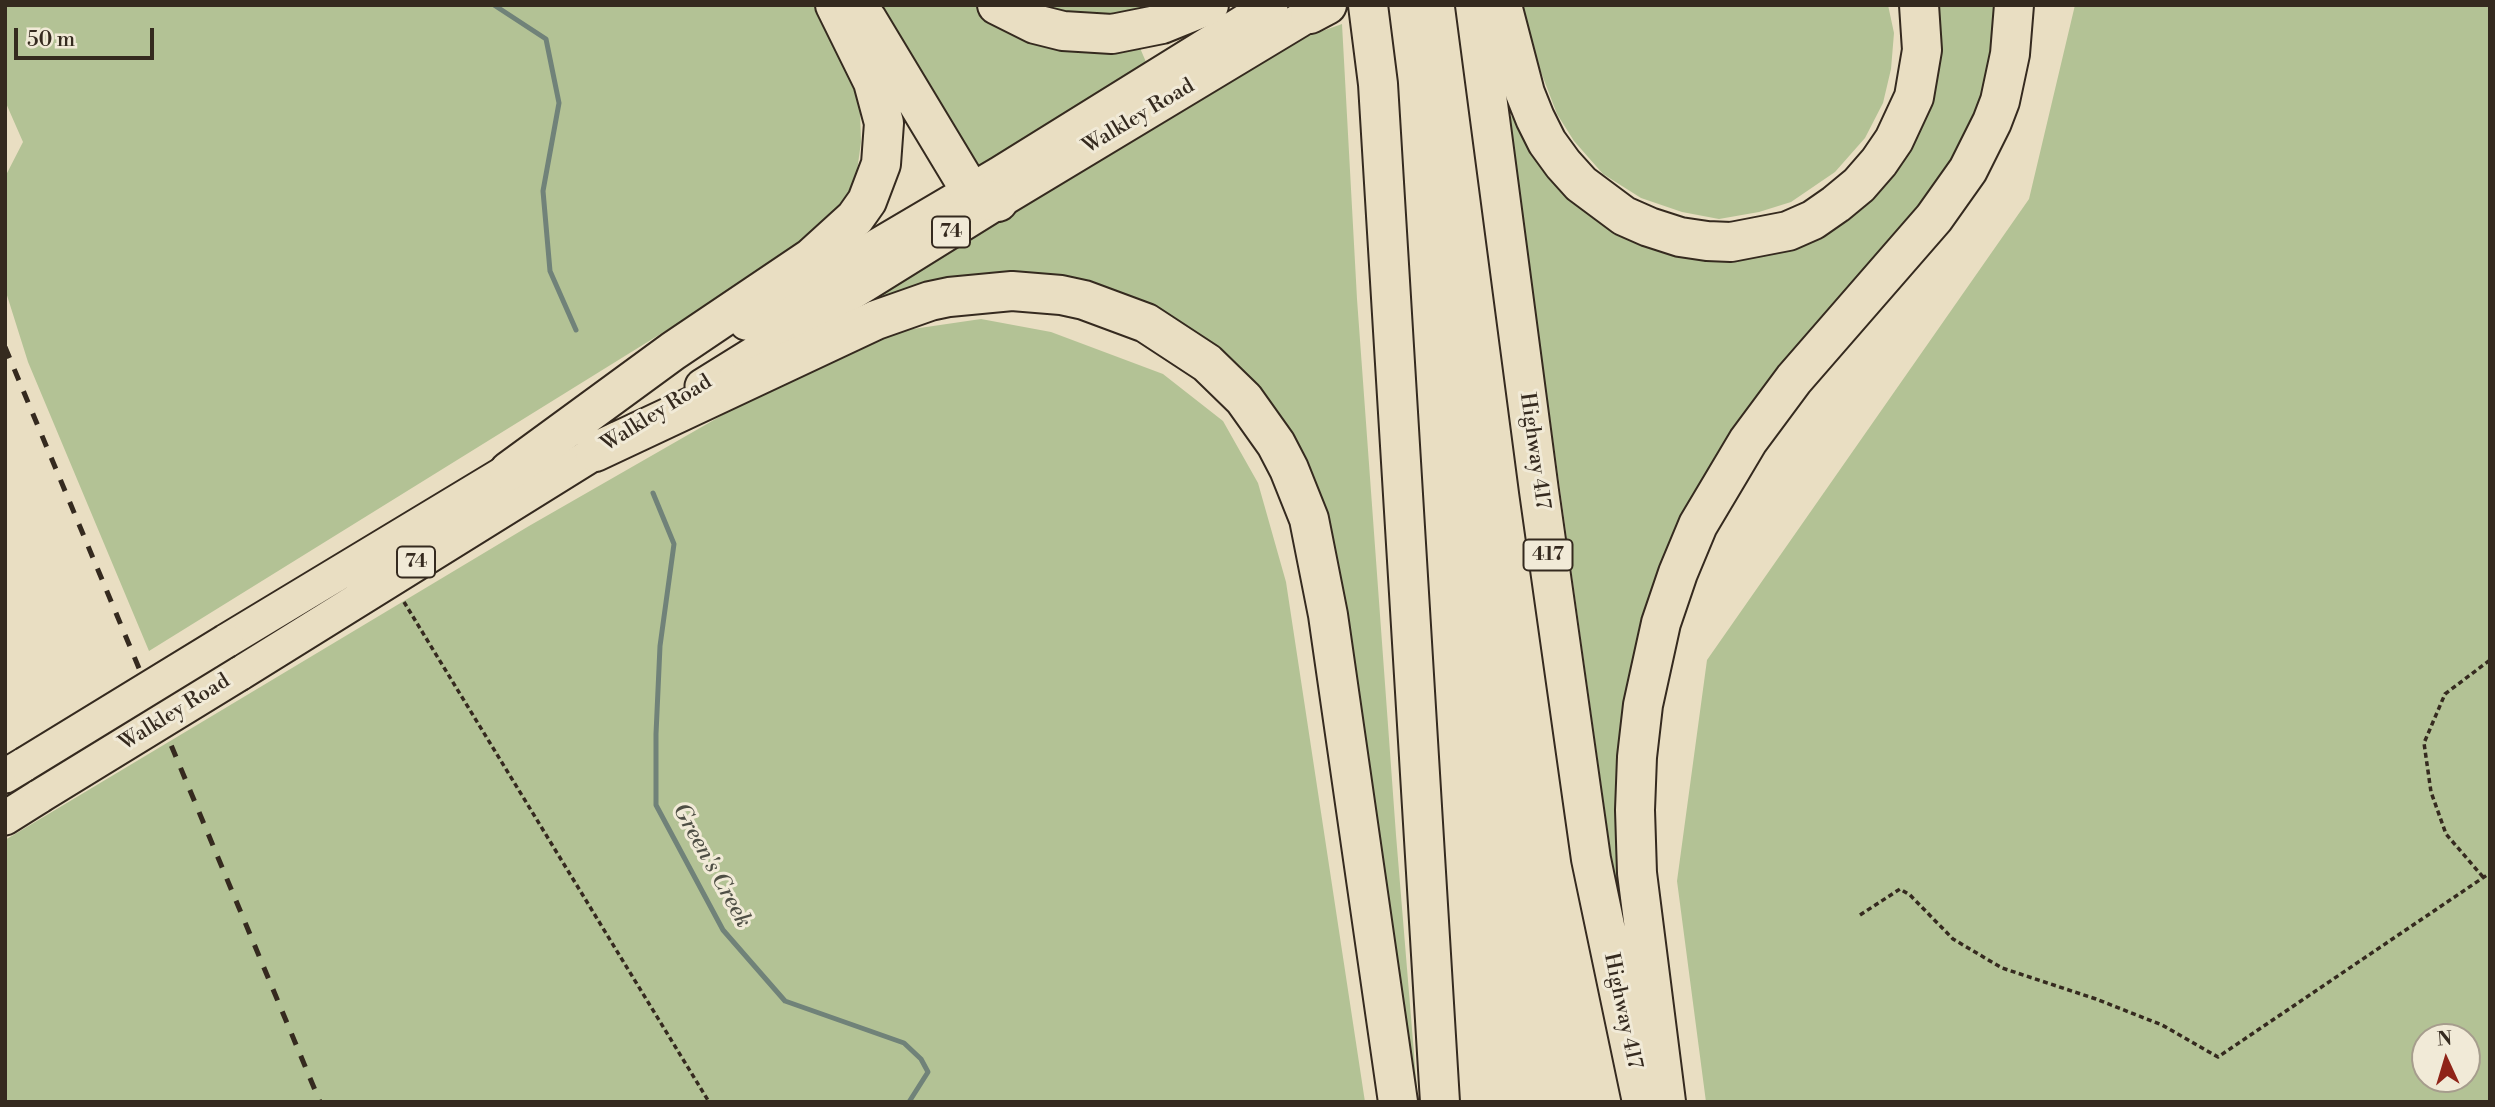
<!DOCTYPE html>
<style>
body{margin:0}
#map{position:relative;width:2495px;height:1107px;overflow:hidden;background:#e9dec2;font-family:"Libre Bodoni",serif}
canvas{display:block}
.frame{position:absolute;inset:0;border:7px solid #352a1f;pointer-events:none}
.north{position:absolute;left:2411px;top:1023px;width:70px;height:70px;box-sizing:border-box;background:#f1ead7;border:2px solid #a69d8d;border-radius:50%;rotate:356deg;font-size:19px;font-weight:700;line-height:28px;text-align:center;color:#352a1f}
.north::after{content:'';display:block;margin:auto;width:24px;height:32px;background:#8f2418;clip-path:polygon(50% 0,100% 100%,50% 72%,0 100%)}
.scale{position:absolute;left:14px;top:28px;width:140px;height:32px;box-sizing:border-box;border:4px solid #352a1f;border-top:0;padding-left:9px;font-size:21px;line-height:24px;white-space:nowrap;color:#352a1f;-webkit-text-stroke:5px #f1ead7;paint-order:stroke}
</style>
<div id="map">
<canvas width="2495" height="1107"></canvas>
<div class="frame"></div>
<div class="north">N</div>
<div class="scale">50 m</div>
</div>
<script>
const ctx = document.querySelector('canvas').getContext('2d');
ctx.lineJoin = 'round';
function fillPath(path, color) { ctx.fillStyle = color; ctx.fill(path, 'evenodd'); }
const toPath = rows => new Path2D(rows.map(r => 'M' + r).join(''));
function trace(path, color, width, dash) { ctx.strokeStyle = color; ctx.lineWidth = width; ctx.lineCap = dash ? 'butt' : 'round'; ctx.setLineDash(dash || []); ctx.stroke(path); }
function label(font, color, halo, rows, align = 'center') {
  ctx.font = font + ' "Libre Bodoni",serif'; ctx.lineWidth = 6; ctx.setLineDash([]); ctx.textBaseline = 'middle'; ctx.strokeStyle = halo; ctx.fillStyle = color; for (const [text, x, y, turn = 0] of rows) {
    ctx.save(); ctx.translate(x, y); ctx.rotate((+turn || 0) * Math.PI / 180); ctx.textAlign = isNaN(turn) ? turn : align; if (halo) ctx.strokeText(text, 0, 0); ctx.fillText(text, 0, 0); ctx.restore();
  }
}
const green = toPath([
 [5,5,816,5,850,74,860,108,861,142,855,186,833,217,754,276,149,651,28,362,5,289,5,177,23,142,5,101],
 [868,5,979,5,1134,44,1140,48,1146,62,973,171],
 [1042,5,1158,5,1112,18,1061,13],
 [1522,5,1888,5,1894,33,1891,69,1883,103,1865,138,1835,172,1791,202,1759,212,1719,219,1682,212,1641,198,1603,174,1574,141,1557,114,1539,67],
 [1927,5,2001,5,1978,130,1684,529,1631,880,1615,883,1508,117,1523,114,1539,147,1702,251,1883,174],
 [2075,5,2490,5,2490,1102,1706,1102,1677,881,1707,660,2029,199],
 [2425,1037,2467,1037,2467,1079,2425,1079],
 [1342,24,1357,299,1396,835,1418,1102,1407,1102,1343,663,1264,405,1089,290,851,307,1288,43],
 [981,319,1051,332,1163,374,1223,421,1258,483,1286,582,1365,1102,5,1102,5,840,529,526,740,405,830,358,899,331]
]);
const stream = toPath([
 [494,5,546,39,559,103,543,191,550,271,576,330],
 [653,493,674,544,660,646,656,734,656,805,723,930,785,1001,904,1043,921,1059,928,1072,909,1102]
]);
const path = toPath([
 [404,602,709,1102],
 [2483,877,2446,834,2431,792,2424,743,2445,694,2490,660],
 [1860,915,1900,889,1910,895,1953,939,2002,968,2096,999,2162,1025,2218,1057,2490,873]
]);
const primary = toPath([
 [746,323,999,174,1271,5],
 [702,386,998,202,1310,14],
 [226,641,531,457],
 [239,674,617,439],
 [5,776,25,764],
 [5,818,40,796]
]);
const motorway = toPath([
 [997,5,1035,24,1063,31,1112,34,1162,24,1209,5],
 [1368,5,1378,84,1440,1102],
 [1475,5,1539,491,1591,859,1642,1102],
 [1502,5,1525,93,1535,118,1547,142,1563,164,1581,184,1624,216,1649,227,1680,237,1707,241,1731,242,1788,231,1813,220,1836,204,1859,185,1879,162,1894,140,1914,97,1922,50,1919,5],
 [1310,14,1327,5],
 [867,19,970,190,981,199,998,202],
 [595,452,876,320,930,301,949,297,1012,291,1061,295,1084,300,1146,323,1207,363,1244,399,1276,444,1289,469,1309,519,1328,615,1398,1102],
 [509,471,673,351,811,258,855,218,867,201,881,164,884,123,873,82,835,5],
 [1666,1102,1637,873,1635,810,1637,757,1643,705,1661,623,1678,573,1698,525,1748,441,1794,379,1934,218,1968,170,1992,122,2000,101,2010,54,2014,5]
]);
const rail = toPath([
 [5,347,320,1102]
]);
const primaryBridge = toPath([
 [25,764,226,641],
 [40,796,239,674]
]);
const shields = [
 [951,232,38],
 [1548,555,49],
 [416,562,38]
];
const shieldNames = [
 ["74",951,232],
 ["417",1548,555],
 ["74",416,562]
];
const streetNames = [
 ["Walkley Road",1139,117,-31],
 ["Walkley Road",657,414,-32],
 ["Highway 417",1534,451,82],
 ["Walkley Road",175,713,-32],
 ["Highway 417",1622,1011,78]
];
const waterNames = [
 ["Green's Creek",711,866,61]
];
fillPath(green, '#b3c295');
trace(stream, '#708279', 5);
trace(primary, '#352a1f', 37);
trace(motorway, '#352a1f', 42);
trace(path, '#352a1f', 3.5, [5, 3.5]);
trace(primary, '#e9dec2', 33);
trace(motorway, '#e9dec2', 38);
trace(rail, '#352a1f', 5, [12, 12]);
trace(primaryBridge, '#352a1f', 37, []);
trace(primaryBridge, '#e9dec2', 33);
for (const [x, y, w] of shields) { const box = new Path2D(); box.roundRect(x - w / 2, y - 15.5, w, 31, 5); ctx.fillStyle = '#f1ead7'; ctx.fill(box); trace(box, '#352a1f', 2); }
label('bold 19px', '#352a1f', null, shieldNames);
label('21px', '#352a1f', '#f1ead7', streetNames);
label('italic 23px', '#4e4e44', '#f1ead7', waterNames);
</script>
